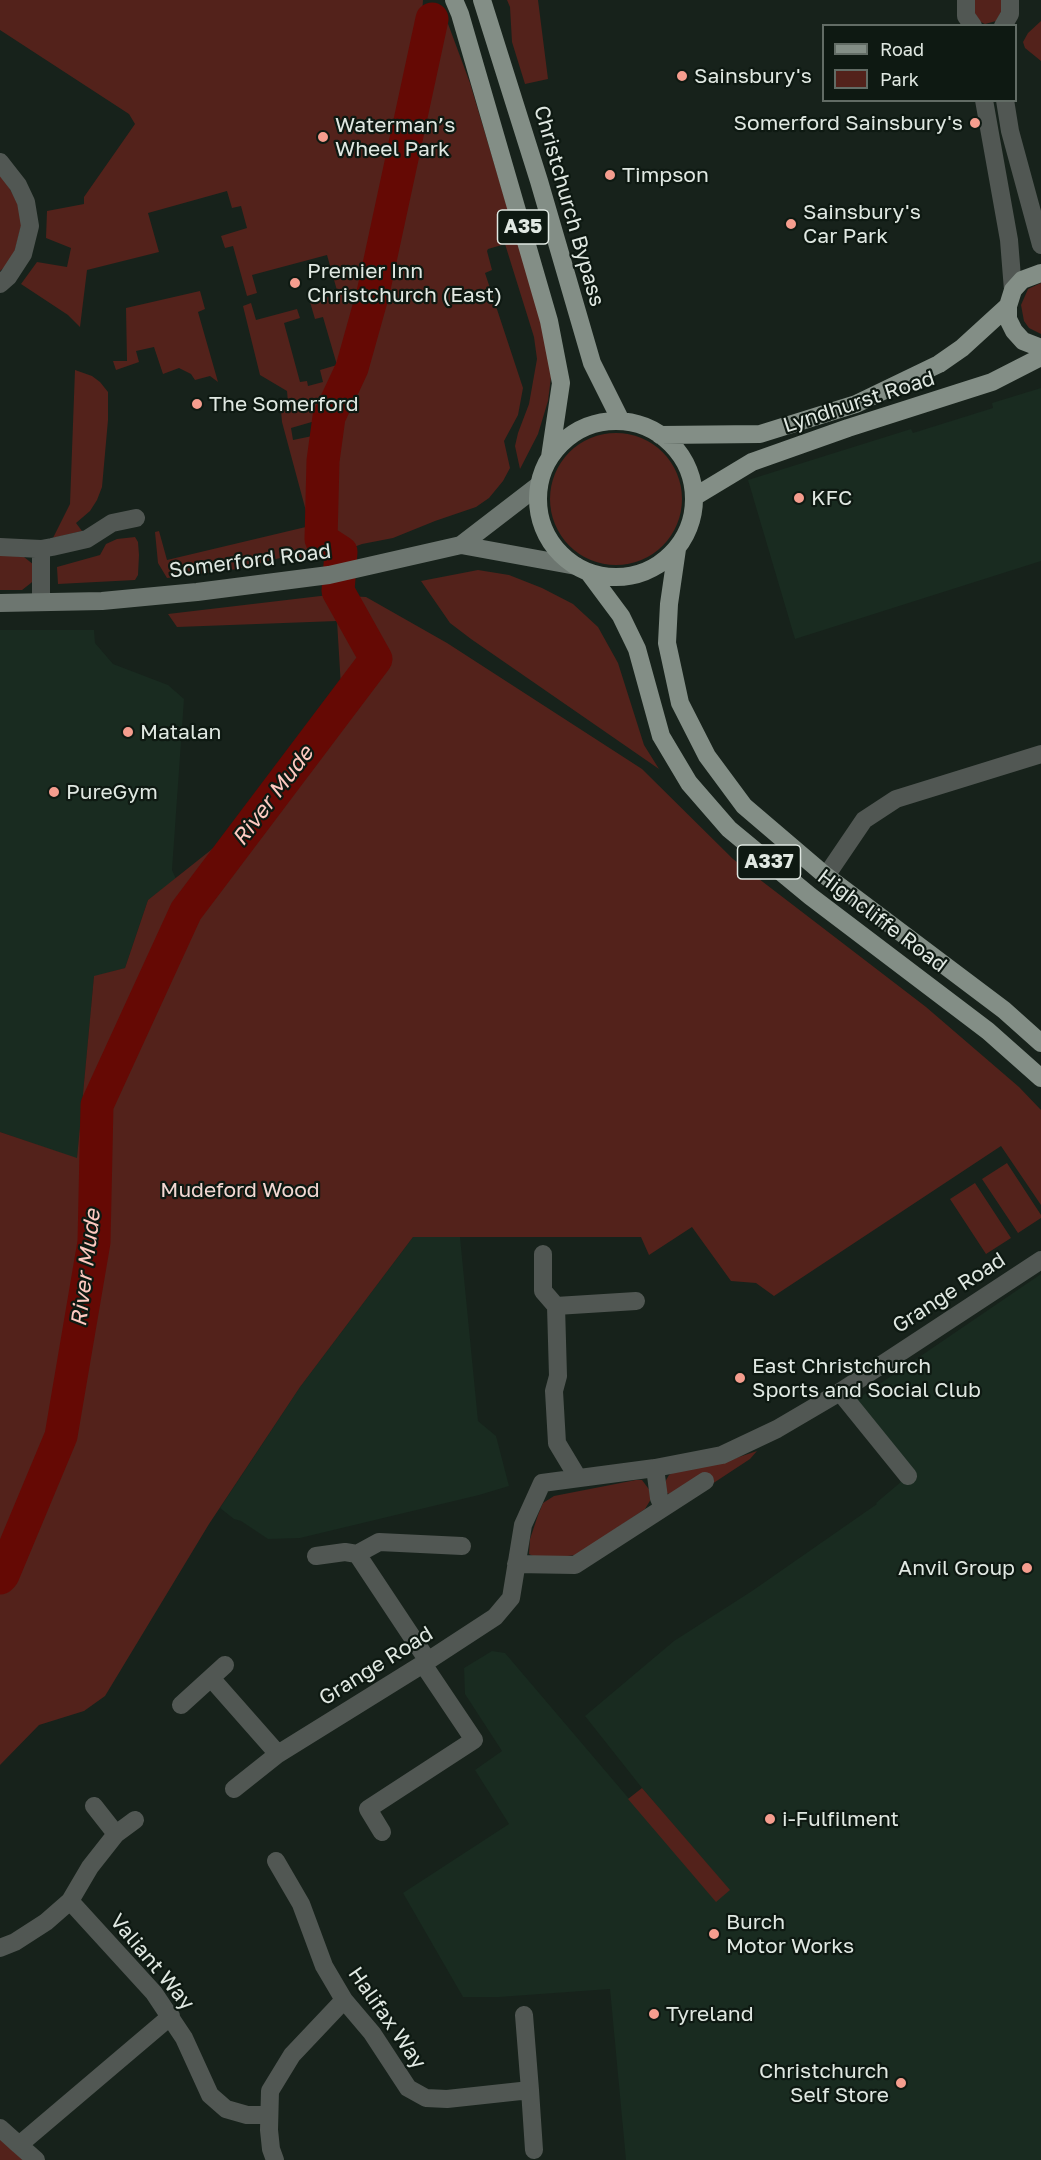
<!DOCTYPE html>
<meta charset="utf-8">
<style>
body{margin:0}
#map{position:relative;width:1041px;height:2160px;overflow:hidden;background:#17221b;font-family:"Golos Text",sans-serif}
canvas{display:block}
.legend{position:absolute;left:822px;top:24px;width:195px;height:78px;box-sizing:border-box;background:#0e1912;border:2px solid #626c65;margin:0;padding:8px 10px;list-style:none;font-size:18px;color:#e0e8e2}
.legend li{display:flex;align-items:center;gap:12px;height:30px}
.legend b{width:30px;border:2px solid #626c65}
</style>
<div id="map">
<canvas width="1041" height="2160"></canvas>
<ul class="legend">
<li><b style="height:8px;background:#838e86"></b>Road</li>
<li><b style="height:16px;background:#53221b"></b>Park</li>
</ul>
</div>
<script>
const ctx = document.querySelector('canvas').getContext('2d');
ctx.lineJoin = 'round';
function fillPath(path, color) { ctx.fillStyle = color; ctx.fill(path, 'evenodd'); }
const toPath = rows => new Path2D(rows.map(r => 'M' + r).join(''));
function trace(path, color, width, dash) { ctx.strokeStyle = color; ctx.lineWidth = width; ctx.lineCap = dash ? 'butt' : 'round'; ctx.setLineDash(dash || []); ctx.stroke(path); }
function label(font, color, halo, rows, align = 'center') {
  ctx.font = font + ' "Golos Text",sans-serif'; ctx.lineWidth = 4.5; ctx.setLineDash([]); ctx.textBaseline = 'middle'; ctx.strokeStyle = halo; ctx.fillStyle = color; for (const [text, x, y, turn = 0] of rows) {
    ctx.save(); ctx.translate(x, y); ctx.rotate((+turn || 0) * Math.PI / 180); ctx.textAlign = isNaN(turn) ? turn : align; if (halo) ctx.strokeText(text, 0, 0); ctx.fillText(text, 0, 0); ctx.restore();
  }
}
const built = toPath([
 [1041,388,1041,561,795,639,748,480,911,429,913,433,993,408,992,403],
 [0,630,94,630,95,643,113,664,168,685,184,699,172,870,176,879,148,900,125,968,94,977,77,1159,0,1132],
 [413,1237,460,1237,478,1421,496,1436,509,1486,479,1495,300,1538,268,1539,241,1521,234,1519,220,1508,300,1387],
 [1041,1274,1041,2160,626,2160,610,1989,499,1997,463,1997,403,1893,509,1824,475,1770,502,1751,465,1694,464,1668,492,1651,505,1653,716,1901,729,1890,642,1788,585,1716,674,1641,752,1591,877,1504,876,1503,908,1476,856,1400]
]);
const green = toPath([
 [0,0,423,0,422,15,430,10,444,13,470,83,547,340,552,369,548,401,538,434,520,469,515,446,518,433,529,404,537,359,534,337,505,244,488,249,487,251,492,270,485,273,523,388,518,415,504,441,510,468,503,481,489,498,476,507,435,521,393,538,362,544,316,561,284,557,237,569,167,578,158,563,155,532,159,531,167,560,310,526,282,422,281,411,288,402,287,391,260,375,243,306,251,303,256,320,297,309,300,318,284,323,300,382,307,381,308,386,323,382,320,370,337,365,323,317,315,319,310,302,338,294,327,255,252,275,257,293,247,296,233,246,225,248,221,236,247,228,241,206,232,208,227,191,148,213,159,252,87,270,80,327,68,315,21,284,37,262,67,267,71,248,46,238,47,211,84,204,84,197,135,124,129,114,0,30],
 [329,417,327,433,293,440,291,428],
 [507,0,538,0,548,79,525,84,512,42,510,7],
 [973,0,1002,0,1004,7,996,21,985,24,975,19],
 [1041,21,1041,61,1025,48,1023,42,1028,33],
 [0,171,24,215,14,254,7,265,0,271],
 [1041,283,1041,334,1029,328,1024,321,1021,305,1028,289],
 [200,291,205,309,198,312,218,382,210,376,195,380,191,374,179,368,163,374,154,347,136,351,139,362,116,370,113,361,127,361,126,308],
 [75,370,92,376,100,382,108,392,108,420,102,487,97,500,90,511,76,523,82,531,53,538,70,504],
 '550 499a66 66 0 1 1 132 0a66 66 0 1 1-132 0Z',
 [135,537,138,542,139,555,138,575,135,580,58,584,57,567,100,555,106,544,117,539],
 [0,554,24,557,34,565,35,579,31,583,22,590,0,590],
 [478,570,509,575,542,588,573,604,598,627,618,663,644,745,659,769,471,639,450,623,421,581],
 [329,595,366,597,447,643,642,769,733,859,926,1007,1019,1087,1041,1110,1041,1205,1001,1146,774,1296,756,1283,731,1281,692,1227,649,1255,641,1237,413,1237,300,1387,209,1524,105,1696,84,1711,39,1725,0,1765,0,1132,77,1158,94,976,125,968,148,900,216,846,280,777,341,687,337,621,177,627,168,614],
 [1007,1163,1041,1215,1041,1218,1018,1233,982,1179],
 [975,1183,1011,1238,986,1254,950,1199],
 [757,1451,750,1459,712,1484,669,1494,665,1492,665,1482,669,1475,676,1471,727,1461],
 [636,1480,642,1480,651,1492,651,1499,645,1509,577,1555,539,1559,529,1554,530,1539,538,1515,543,1503,554,1496],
 [642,1788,730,1890,716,1902,628,1799],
 [0,2139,23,2160,0,2160]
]);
const river = toPath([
 [0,1578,3,1575,61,1436,94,1242,97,1105,186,911,376,659,338,591,341,552,321,539,323,461,329,417,352,368,373,293,432,19]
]);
const street = toPath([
 [966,0,966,16,973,26],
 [1003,26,1010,14,1010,0],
 [984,100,1009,240,1013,290],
 [1005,100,1010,131,1041,245],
 [0,162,18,185,26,202,30,226,23,254,8,277,0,284],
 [0,547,41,549,52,547,87,539,112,523,136,518],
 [41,549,41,602],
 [826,876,864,820,896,799,1041,754],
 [543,1254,543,1291,556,1306,558,1376,554,1391,557,1443,578,1478],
 [556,1306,636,1301],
 [840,1392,908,1476],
 [655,1468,659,1498,663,1507],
 [357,1554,379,1542,462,1546],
 [316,1556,345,1552,357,1554,428,1661],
 [516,1564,575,1565,705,1481],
 [211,1678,278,1754],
 [181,1705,225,1665],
 [234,1789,278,1754,423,1664,495,1617,511,1598,523,1525,542,1483,655,1468,722,1455,777,1429,840,1392,1041,1260],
 [94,1806,116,1834],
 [382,1832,368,1809,474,1740,423,1664],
 [276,1861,301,1904,324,1966,344,2000,372,2033,408,2088,426,2098,447,2099,530,2090,534,2150],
 [70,1901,154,1993,184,2038,210,2095,226,2109,247,2115,268,2115],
 [0,1948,15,1942,46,1922,70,1901,90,1867,116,1834,135,1820],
 [524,2015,530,2090],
 [0,2128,19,2145],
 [36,2160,19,2145,171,2016],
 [275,2160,271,2149,269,2130,270,2091,292,2055,344,2000]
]);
const secondary = toPath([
 [461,545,576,566],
 [0,603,102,601,197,592,329,575,461,545,539,485]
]);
const primary = toPath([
 [454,0,460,14,549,321,561,383,550,457],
 [482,0,539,181,592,363,621,421],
 [1041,273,1022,280,1013,290,1008,306,1008,319,1014,331,1023,341,1041,348],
 '538 499a78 78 0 1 1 156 0a78 78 0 1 1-156 0Z',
 [660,435,760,434,856,404,939,364,962,348,1008,306],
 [694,497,752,462,848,428,992,382,1041,357],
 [677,549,669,604,667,643,680,703,707,756,744,806,826,876,1004,1010,1041,1043],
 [589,573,621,616,637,649,661,736,689,783,729,829,810,896,988,1031,1041,1078]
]);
const markers = [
 [682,76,6,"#f59d8e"],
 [975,123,6,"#f59d8e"],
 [323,137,6,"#f59d8e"],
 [610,175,6,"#f59d8e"],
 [791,224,6,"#f59d8e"],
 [295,283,6,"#f59d8e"],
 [197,404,6,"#f59d8e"],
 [799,498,6,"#f59d8e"],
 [128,732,6,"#f59d8e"],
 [54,792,6,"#f59d8e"],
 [740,1378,6,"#f59d8e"],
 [1027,1568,6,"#f59d8e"],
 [770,1819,6,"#f59d8e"],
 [714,1934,6,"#f59d8e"],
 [654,2014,6,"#f59d8e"],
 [901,2083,6,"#f59d8e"]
];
const shields = [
 [523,227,51],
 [769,862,63]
];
const shieldNames = [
 ["A35",523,227],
 ["A337",769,862]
];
const poiNames = [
 ["Sainsbury's",694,76],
 ["Somerford Sainsbury's",963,123,"right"],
 ["Waterman’s",335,125],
 ["Wheel Park",335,149],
 ["Timpson",622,175],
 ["Sainsbury's",803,212],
 ["Car Park",803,236],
 ["Premier Inn",307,271],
 ["Christchurch (East)",307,295],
 ["The Somerford",209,404],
 ["KFC",811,498],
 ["Matalan",140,732],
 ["PureGym",66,792],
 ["East Christchurch",752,1366],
 ["Sports and Social Club",752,1390],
 ["Anvil Group",1015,1568,"right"],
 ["i-Fulfilment",782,1819],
 ["Burch",726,1922],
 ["Motor Works",726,1946],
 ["Tyreland",666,2014],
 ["Christchurch",889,2071,"right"],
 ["Self Store",889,2095,"right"]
];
const streetNames = [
 ["Christchurch Bypass",569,206,74],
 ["Lyndhurst Road",859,402,-18],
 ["Somerford Road",250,561,-7],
 ["Highcliffe Road",882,921,37],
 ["Grange Road",949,1293,-33],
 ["Grange Road",376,1666,-32],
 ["Valiant Way",152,1962,50],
 ["Halifax Way",387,2018,55]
];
const parkNames = [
 ["Mudeford Wood",240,1190]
];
const waterNames = [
 ["River Mude",273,796,-53],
 ["River Mude",86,1268,-83]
];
fillPath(built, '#192b20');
fillPath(green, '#53221b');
trace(river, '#650904', 33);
trace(street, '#515753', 18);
trace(secondary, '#6d7670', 18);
trace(primary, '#838e86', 18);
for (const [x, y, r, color] of markers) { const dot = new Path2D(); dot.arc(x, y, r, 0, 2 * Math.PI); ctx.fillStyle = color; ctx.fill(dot); trace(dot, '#0e1912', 2); }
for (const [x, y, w] of shields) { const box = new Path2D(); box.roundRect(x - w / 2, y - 17, w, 34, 4.5); ctx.fillStyle = '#0e1912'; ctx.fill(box); trace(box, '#e0e8e2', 1.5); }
label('bold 20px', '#e0e8e2', null, shieldNames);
label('21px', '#e0e8e2', '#0e1912', poiNames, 'left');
label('21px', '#e0e8e2', '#0e1912', streetNames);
label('21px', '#f2d7d2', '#0e1912', parkNames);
label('italic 22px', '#ffcac1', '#0e1912', waterNames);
</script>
